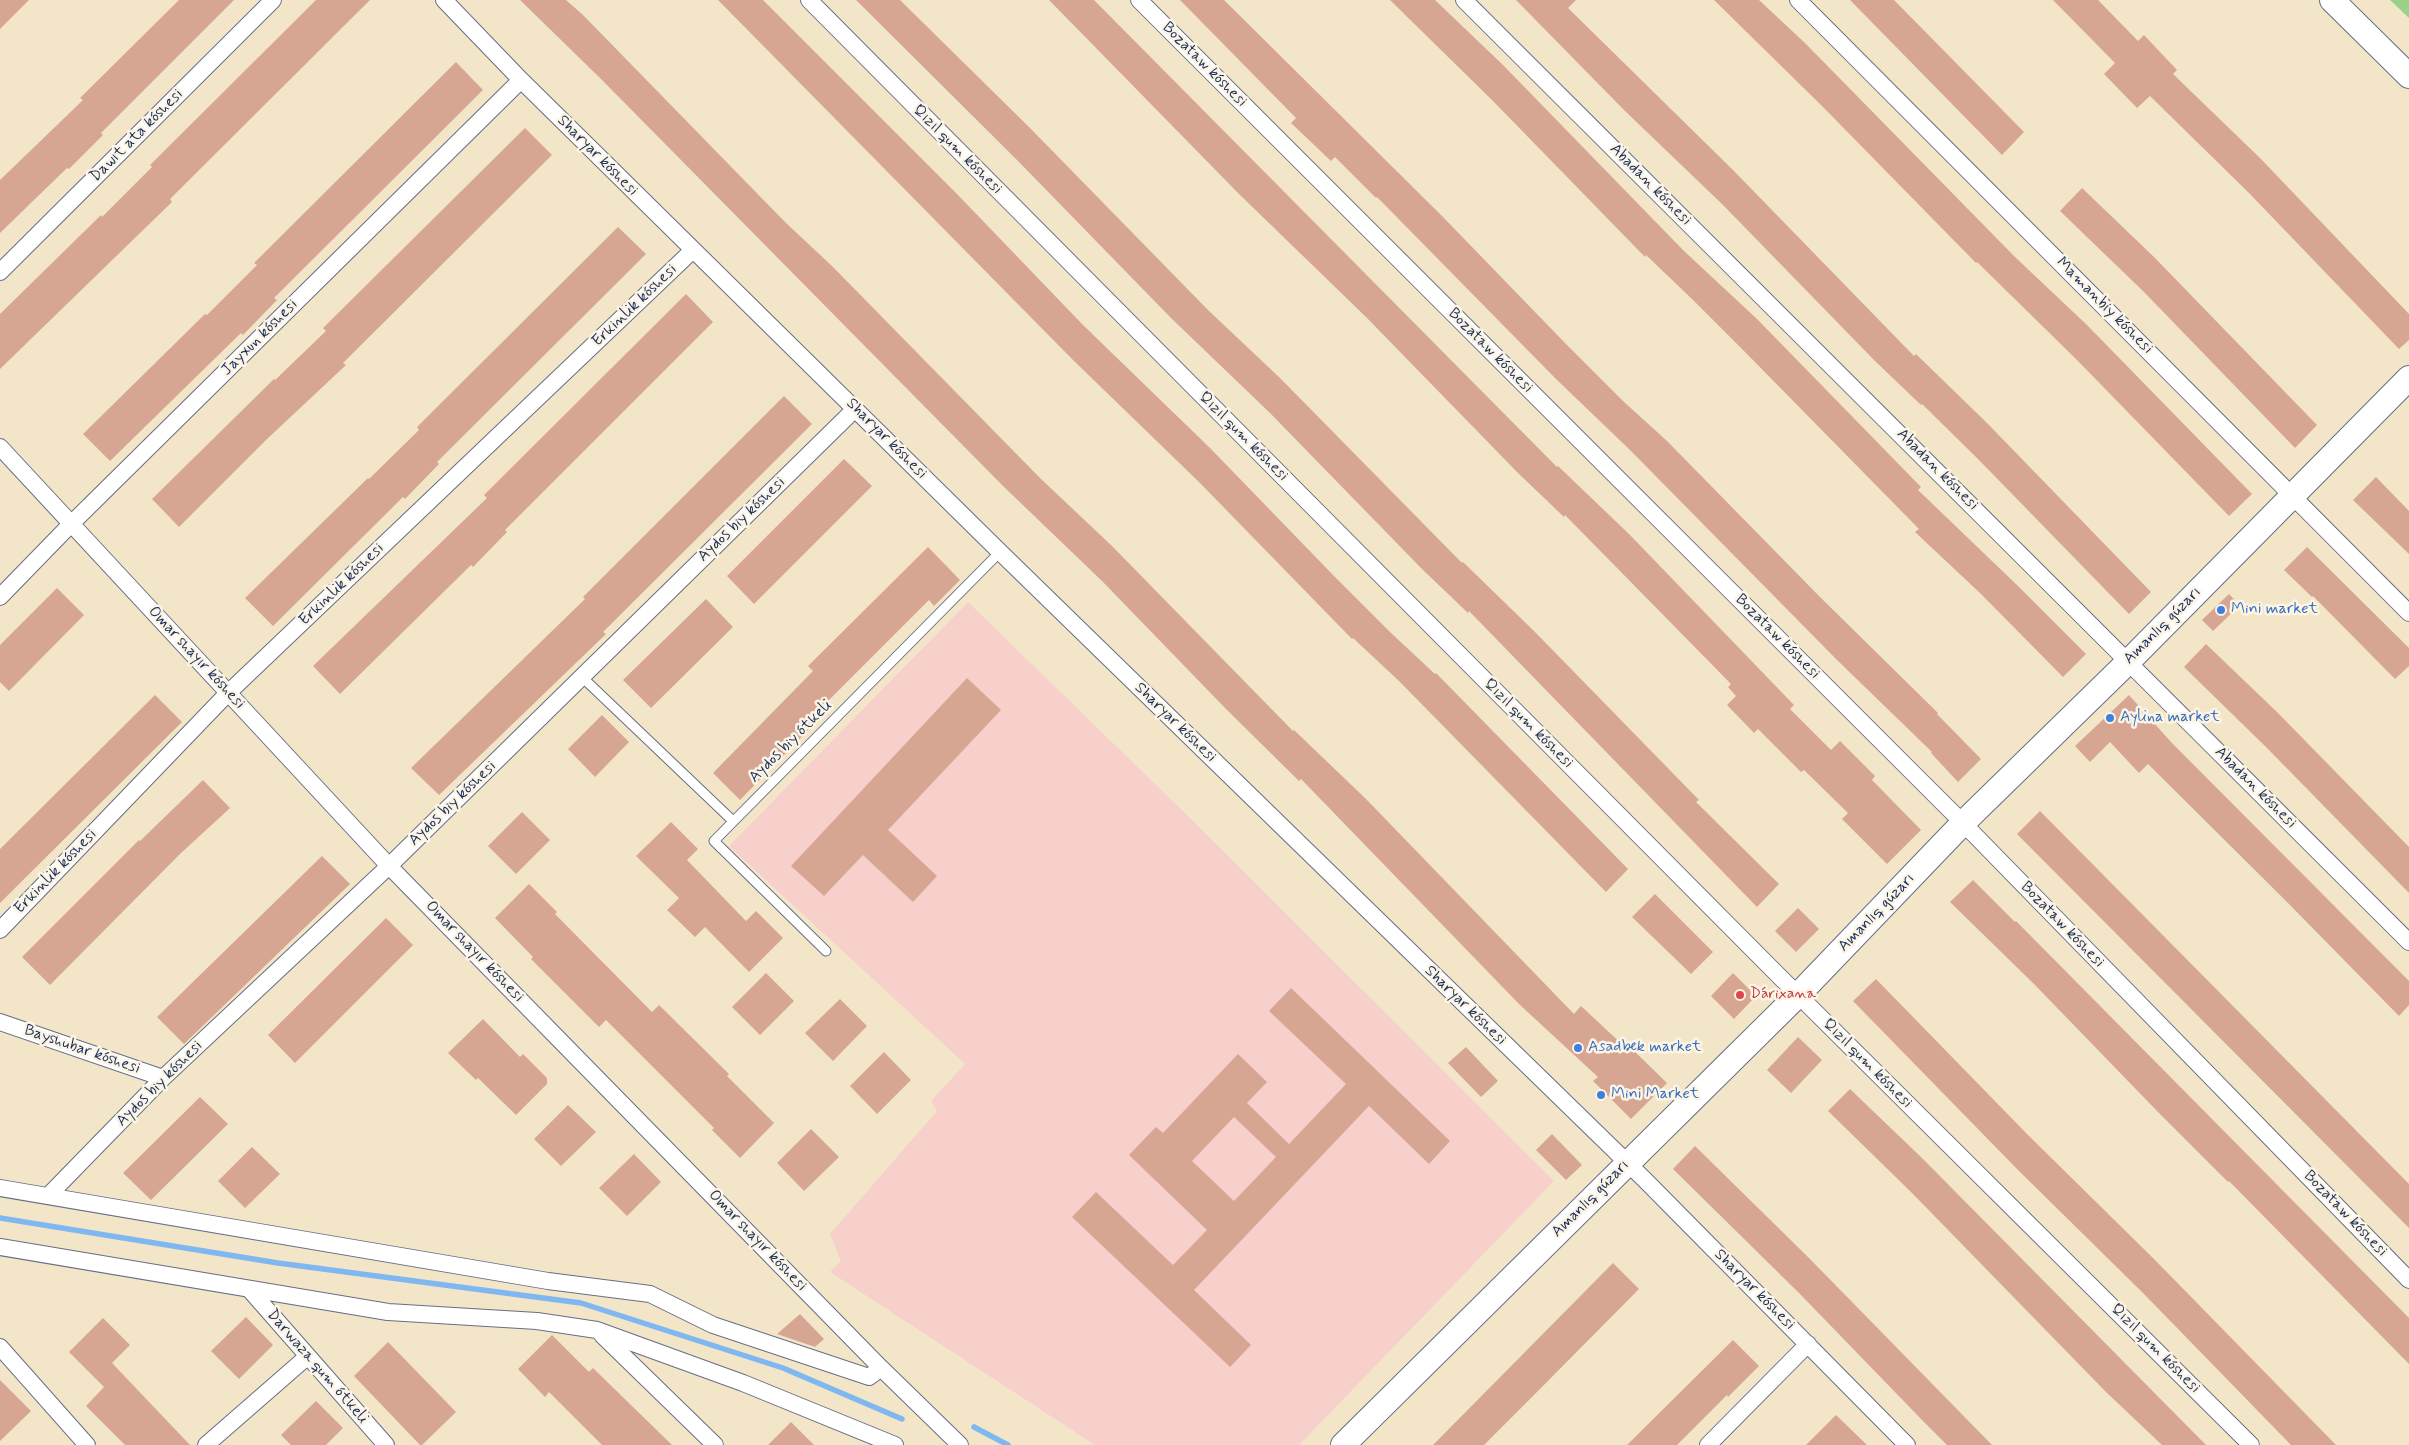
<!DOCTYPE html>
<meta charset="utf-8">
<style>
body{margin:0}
canvas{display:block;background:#f3e5c8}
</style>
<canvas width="2409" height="1445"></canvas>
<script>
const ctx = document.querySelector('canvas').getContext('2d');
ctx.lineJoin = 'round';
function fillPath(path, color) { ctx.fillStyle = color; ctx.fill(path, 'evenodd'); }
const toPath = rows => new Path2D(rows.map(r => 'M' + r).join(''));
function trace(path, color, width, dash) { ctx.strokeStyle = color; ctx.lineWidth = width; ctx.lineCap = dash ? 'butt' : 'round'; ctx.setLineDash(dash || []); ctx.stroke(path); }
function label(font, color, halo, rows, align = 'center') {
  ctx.font = font + ' Mynerve,sans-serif'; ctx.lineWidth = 5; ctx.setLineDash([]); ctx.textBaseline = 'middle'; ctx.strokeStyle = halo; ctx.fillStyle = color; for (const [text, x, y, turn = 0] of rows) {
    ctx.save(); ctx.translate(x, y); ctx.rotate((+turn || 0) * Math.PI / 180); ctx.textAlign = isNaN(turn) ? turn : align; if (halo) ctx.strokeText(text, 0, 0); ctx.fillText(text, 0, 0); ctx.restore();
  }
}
const built = toPath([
 [968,602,1192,820,1554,1181,1299,1445,1095,1445,830,1272,841,1261,830,1234,937,1111,931,1101,965,1064,729,846]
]);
const green = toPath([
 [2390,0,2409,0,2409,18]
]);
const stream = toPath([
 [0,1218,278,1263,581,1303,783,1368,902,1419],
 [974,1427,1008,1445]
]);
const building = toPath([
 [0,0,29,0,0,29],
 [179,0,234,0,101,133,103,135,69,169,67,168,0,233,0,180,83,100,80,98],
 [316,0,370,0,170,199,172,202,0,369,0,314,101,215,102,217,152,167,150,165],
 [520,0,566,0,583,15,785,222,833,267,1040,478,1112,546,1293,731,1294,730,1366,799,1574,1014,1581,1006,1626,1048,1629,1046,1667,1083,1631,1119,1593,1081,1598,1077,1520,1005,1301,779,1299,781,1226,709,1102,581,1003,486,600,78],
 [718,0,763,0,959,196,1083,325,1210,448,1334,576,1391,633,1435,674,1436,673,1628,869,1606,892,1453,736,1399,681,1353,638,1352,639,1200,483,1073,360],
 [856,0,900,0,1029,127,1208,310,1280,378,1462,563,1463,562,1534,631,1699,800,1696,802,1779,884,1757,907,1469,611,1468,613,1422,569,1270,413,1171,318,1019,162],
 [1049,0,1094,0,1557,467,1558,466,1630,535,1794,705,1790,709,1831,750,1840,741,1875,776,1872,780,1921,830,1887,864,1842,819,1848,813,1804,770,1801,772,1758,729,1754,733,1727,705,1736,696,1728,687,1731,684,1565,515,1564,517,1518,473,1366,317,1239,194],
 [1180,0,1224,0,1442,216,1566,344,1623,401,1667,441,1820,597,1938,713,1937,714,1981,759,1958,782,1931,753,1932,752,1837,660,1630,450,1556,379,1377,197,1376,198,1335,157,1331,161,1291,123,1296,118],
 [1390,0,1435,0,1503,65,1684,251,1757,319,1921,487,1918,490,2018,586,2086,654,2063,677,1981,594,1915,532,1919,529,1747,354,1692,299,1646,255,1645,257,1493,101],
 [1516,0,1576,0,1568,8,1733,170,1914,356,1916,354,1987,423,2151,592,2129,614,1977,458,1922,404,1921,405,1875,361,1723,205,1624,110],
 [1714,0,1759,0,1806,44,2015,257,2087,325,2252,494,2229,516,2077,360,1977,262,1976,263,1823,107],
 [1850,0,1894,0,2024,132,2002,155],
 [2053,0,2098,0,2138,41,2144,35,2177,70,2173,74,2260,158,2409,314,2409,340,2399,349,2249,193,2150,96,2137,108,2104,74,2115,63],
 [456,62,483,90,274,298,277,300,243,335,241,333,110,461,83,434,205,314,207,315,257,265,254,263],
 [525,128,552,155,343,363,346,365,266,440,179,527,152,499,274,379,275,380,326,331,323,328],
 [2082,188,2154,257,2317,425,2295,448,2144,292,2060,211],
 [618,227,646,254,437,462,439,464,405,499,403,497,273,626,245,598,368,478,369,479,419,430,417,427],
 [686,294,713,322,505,530,507,532,473,567,471,565,340,694,313,666,487,498,484,495],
 [784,396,812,424,603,632,606,634,439,795,411,768,585,599,583,597],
 [844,459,872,486,754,604,727,576],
 [2376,477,2409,511,2409,554,2353,500],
 [928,547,960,580,934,606,929,600,817,712,822,716,740,800,713,773,813,671,808,666],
 [2307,547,2409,648,2409,666,2395,679,2313,596,2312,597,2284,570],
 [57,588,84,615,9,691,0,682,0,645],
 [2229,594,2240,605,2213,631,2202,620],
 [706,599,733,627,651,708,623,680],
 [2206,644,2278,713,2409,847,2409,893,2267,748,2184,667],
 [967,678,1001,710,888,830,937,876,913,902,863,855,824,896,791,866],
 [155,695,182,722,0,903,0,849],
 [2129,695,2171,742,2409,981,2409,1005,2399,1016,2286,901,2148,764,2139,773,2110,742,2090,762,2075,746],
 [602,715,629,742,595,777,568,749],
 [203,780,230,808,180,854,50,985,22,957,139,840,140,841],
 [2040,811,2409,1184,2409,1228,2017,834],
 [522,812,550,840,516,874,488,846],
 [671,822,698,849,687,860,746,921,756,911,783,938,749,972,705,927,695,937,667,910,679,898,636,856],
 [322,856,350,884,184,1044,157,1017],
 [1973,880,2015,922,2016,921,2409,1318,2409,1364,2229,1181,2228,1182,2158,1112,2034,984,1950,902],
 [529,884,557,912,555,914,652,1012,659,1005,729,1074,727,1076,774,1123,740,1158,712,1130,714,1128,606,1020,599,1027,531,959,533,957,495,918],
 [1655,894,1713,952,1691,974,1632,917],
 [1798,908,1819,929,1796,952,1775,931],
 [386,918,413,945,295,1063,268,1035],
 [766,973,794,1001,760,1035,732,1007],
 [1733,973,1756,996,1734,1019,1711,996],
 [1876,979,2028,1135,2154,1259,2336,1445,2291,1445,2144,1294,2018,1170,1853,1001],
 [1291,988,1450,1141,1429,1164,1369,1106,1194,1290,1251,1345,1230,1367,1072,1217,1096,1192,1173,1265,1207,1230,1129,1155,1156,1127,1163,1133,1238,1054,1267,1082,1247,1103,1289,1144,1346,1084,1269,1011],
 [1234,1117,1276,1157,1234,1201,1192,1161],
 [840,999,867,1026,833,1061,805,1033],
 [483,1019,520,1057,523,1054,547,1078,547,1084,516,1115,478,1078,476,1080,448,1053],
 [1798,1037,1822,1060,1791,1093,1767,1070],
 [1466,1047,1498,1081,1481,1097,1448,1063],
 [884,1052,911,1080,877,1114,850,1086],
 [1850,1089,1922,1158,2206,1445,2162,1445,2106,1392,1912,1193,1828,1111],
 [200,1097,228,1124,151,1200,123,1173],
 [568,1105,596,1132,561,1166,534,1139],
 [811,1129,839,1157,804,1191,777,1163],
 [1552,1134,1582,1165,1566,1180,1536,1150],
 [1695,1146,1809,1258,1992,1445,1947,1445,1923,1421,1799,1293,1673,1169],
 [252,1147,280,1174,245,1208,218,1181],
 [634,1154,661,1182,627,1216,599,1188],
 [1613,1263,1639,1289,1535,1394,1484,1445,1433,1445],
 [800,1314,824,1339,815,1347,777,1334],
 [246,1317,273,1345,239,1379,211,1351],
 [103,1318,130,1345,112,1363,190,1445,125,1445,86,1406,104,1387,69,1352],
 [552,1335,589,1372,593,1368,672,1445,602,1445,549,1392,545,1397,518,1369],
 [1733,1340,1759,1366,1728,1397,1727,1395,1677,1445,1627,1445],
 [388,1342,456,1412,422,1445,420,1445,354,1376],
 [0,1380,31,1411,0,1441],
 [316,1401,343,1428,326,1445,291,1445,281,1435],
 [1836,1415,1867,1445,1806,1445],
 [791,1422,814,1445,768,1445]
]);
const lane = toPath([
 [582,677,733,821],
 [826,951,714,841,1000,552]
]);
const street = toPath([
 [444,0,521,80,1000,552,1645,1180,1907,1445],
 [809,0,1779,976,2251,1445],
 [1139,0,1963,823,2409,1280],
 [1464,0,2409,942],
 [1798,0,2409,613],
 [0,272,273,0],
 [0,447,389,866,881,1368,960,1445],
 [0,597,71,524,521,80],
 [0,930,228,693,693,250],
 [0,1022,163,1078],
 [0,1188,548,1281,650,1294,713,1325,869,1377,881,1368],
 [48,1196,163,1078,389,866,855,409],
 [0,1247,388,1312,537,1321,597,1330,743,1383,895,1445],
 [249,1289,386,1445],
 [602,1335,715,1445],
 [0,1347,87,1445],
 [206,1445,308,1356],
 [1708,1445,1808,1344]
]);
const secondary = toPath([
 [2332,0,2409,76],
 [1343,1445,1798,995,1963,823,2129,661,2409,378]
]);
const markers = [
 [2221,610,5,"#3f7fe0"],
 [2110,718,5,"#3f7fe0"],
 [1740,995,5,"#e0444e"],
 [1578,1048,5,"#3f7fe0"],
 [1601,1095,5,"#3f7fe0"]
];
const streetNames = [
 ["Bozataw kóshesi",1204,65,45],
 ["Dawıt ata kóshesi",137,136,-45],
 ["Qızıl qum kóshesi",957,150,45],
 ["Sharyar kóshesi",597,156,45],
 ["Abadan kóshesi",1650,185,45],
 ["Erkinlik kóshesi",635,306,-44],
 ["Mamanbiy kóshesi",2104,306,45],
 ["Jayxun kóshesi",260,338,-45],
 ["Bozataw kóshesi",1490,351,45],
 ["Qızıl qum kóshesi",1243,437,45],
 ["Sharyar kóshesi",886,439,45],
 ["Abadan kóshesi",1937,470,45],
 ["Aydos biy kóshesi",742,520,-44],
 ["Erkinlik kóshesi",342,585,-44],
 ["Amanlıq gúzarı",2163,626,-45],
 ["Bozataw kóshesi",1777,637,45],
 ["Omar shayır kóshesi",196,658,47],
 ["Sharyar kóshesi",1175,723,44],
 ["Qızıl qum kóshesi",1528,724,45],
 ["Aydos biy ótkeli",791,742,-45],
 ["Abadan kóshesi",2255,788,45],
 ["Aydos biy kóshesi",453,804,-44],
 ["Erkinlik kóshesi",56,872,-46],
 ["Amanlıq gúzarı",1877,913,-46],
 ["Bozataw kóshesi",2062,925,46],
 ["Omar shayır kóshesi",474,952,46],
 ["Sharyar kóshesi",1465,1006,44],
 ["Bayshubar kóshesi",82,1050,19],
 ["Qızıl qum kóshesi",1867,1064,45],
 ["Aydos biy kóshesi",160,1084,-45],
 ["Amanlıq gúzarı",1591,1199,-45],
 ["Bozataw kóshesi",2345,1214,46],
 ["Omar shayır kóshesi",757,1241,46],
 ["Sharyar kóshesi",1754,1290,45],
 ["Qızıl qum kóshesi",2155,1349,45],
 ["Darwaza qum ótkeli",317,1367,49]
];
const shopNames = [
 ["Mini market",2231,610],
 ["Aylina market",2120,718],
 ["Asadbek market",1588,1048],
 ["Mini Market",1611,1095]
];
const healthNames = [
 ["Dárixana",1750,995]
];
fillPath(built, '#f7d0cc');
fillPath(green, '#98d387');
trace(stream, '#7fb8f0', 5.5);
fillPath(building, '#d6a693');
trace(lane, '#676f83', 11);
trace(street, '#676f83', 18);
trace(secondary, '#676f83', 26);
trace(lane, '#fff', 9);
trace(street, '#fff', 16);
trace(secondary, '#fff', 24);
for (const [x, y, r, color] of markers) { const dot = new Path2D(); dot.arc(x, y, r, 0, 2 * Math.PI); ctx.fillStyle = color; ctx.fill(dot); trace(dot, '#fcf5e5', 2); }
label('16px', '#1b2f5e', '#fcf5e5', streetNames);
label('16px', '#366cbe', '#fcf5e5', shopNames, 'left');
label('16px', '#be3a42', '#fcf5e5', healthNames, 'left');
</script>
